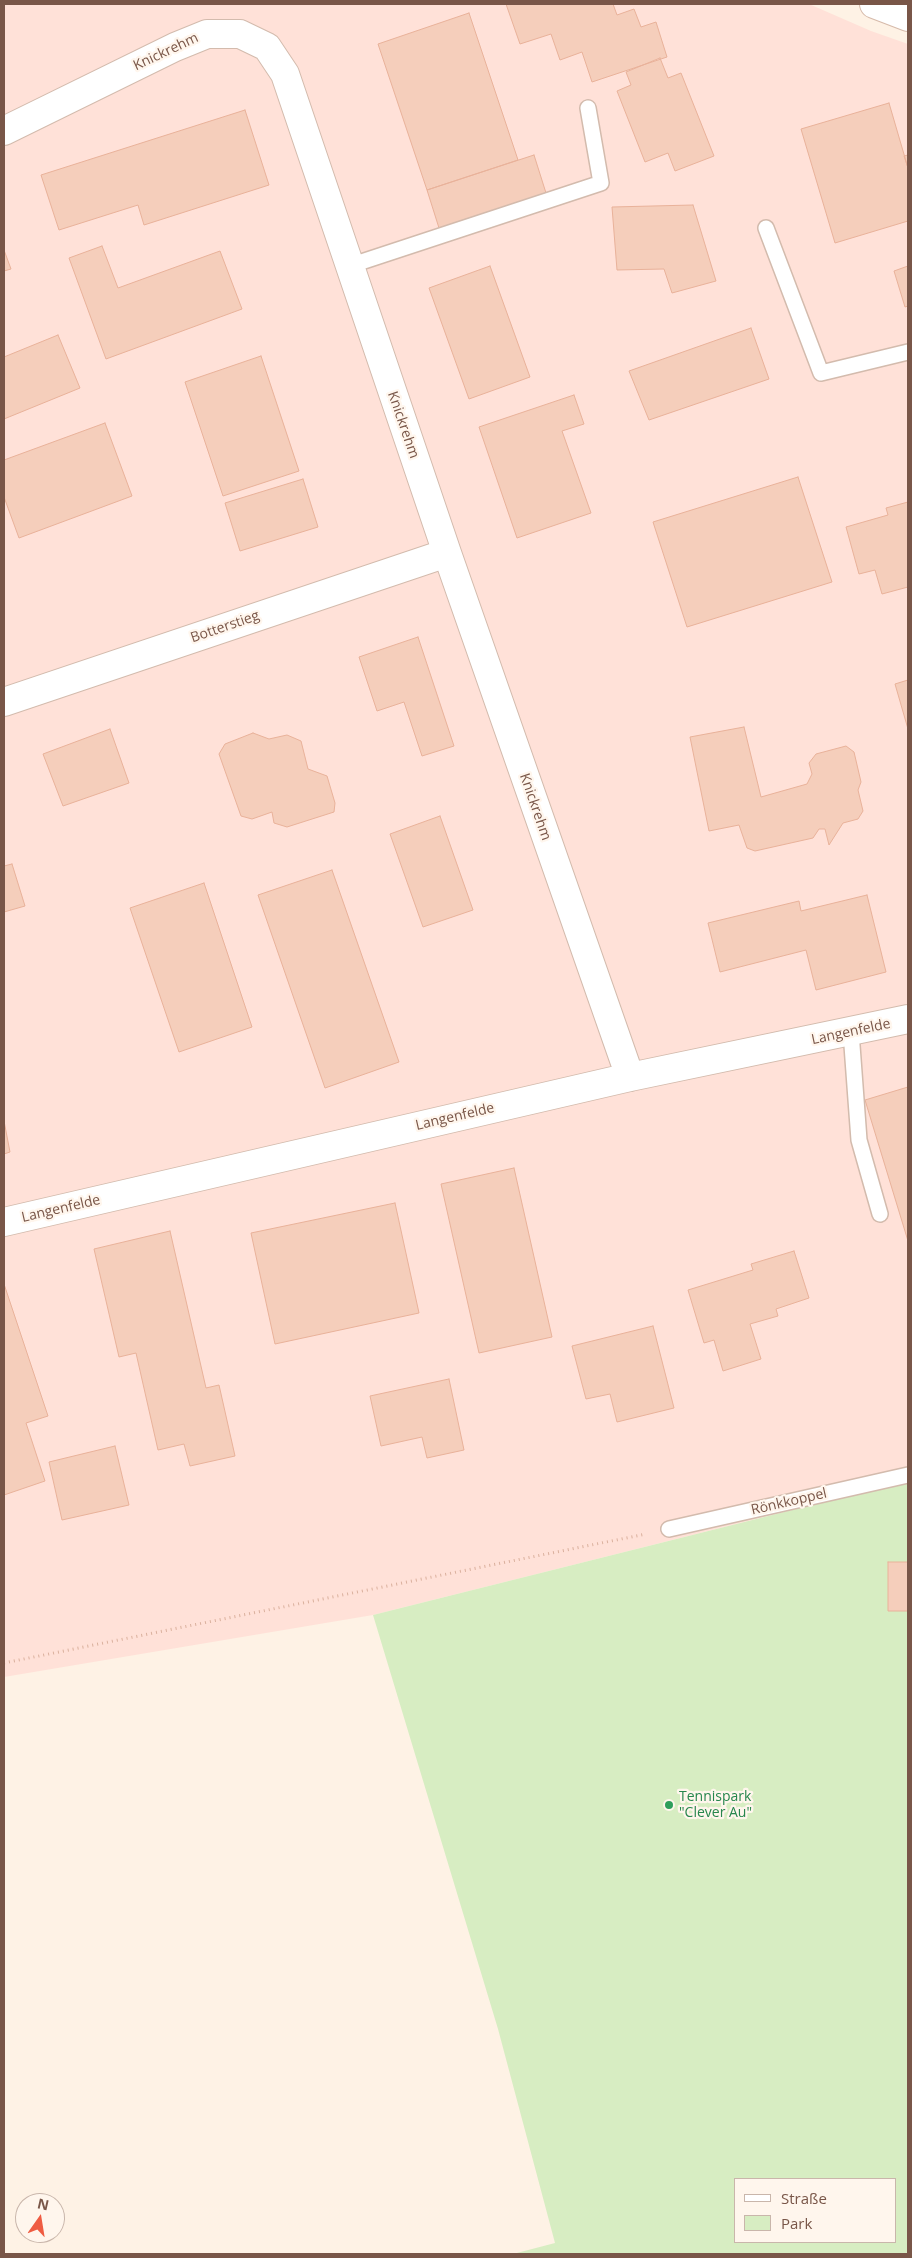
<!DOCTYPE html>
<meta charset="utf-8">
<style>
body{margin:0}
#map{position:relative;width:912px;height:2258px;overflow:hidden;background:#fef2e5;font-family:"Open Sans",sans-serif}
canvas{display:block}
.frame{position:absolute;inset:0;border:5px solid #795648;pointer-events:none}
.legend{position:absolute;left:734px;top:2178px;width:162px;height:65px;box-sizing:border-box;background:#fff6ed;border:1px solid #c9b6ab;margin:0;padding:6px 9px;list-style:none;font-size:15px;color:#795648}
.legend li{display:flex;align-items:center;gap:10px;height:25px}
.legend b{width:25px;border:1px solid #c9b6ab}
.north{position:absolute;left:15px;top:2193px;width:50px;height:50px;box-sizing:border-box;background:#fff6ed;border:1px solid #c9b6ab;border-radius:50%;rotate:13deg;font-size:14px;font-weight:700;line-height:20px;text-align:center;color:#795648}
.north::after{content:'';display:block;margin:auto;width:18px;height:22px;background:#ef5c42;clip-path:polygon(50% 0,100% 100%,50% 72%,0 100%)}
</style>
<div id="map">
<canvas width="912" height="2258"></canvas>
<div class="frame"></div>
<ul class="legend">
<li><b style="height:6px;background:#fff"></b>Straße</li>
<li><b style="height:14px;background:#d7edc2"></b>Park</li>
</ul>
<div class="north">N</div>
</div>
<script>
const ctx = document.querySelector('canvas').getContext('2d');
ctx.lineJoin = 'round';
function fillPath(path, color) { ctx.fillStyle = color; ctx.fill(path, 'evenodd'); }
const toPath = rows => new Path2D(rows.map(r => 'M' + r).join(''));
function trace(path, color, width, dash) { ctx.strokeStyle = color; ctx.lineWidth = width; ctx.lineCap = dash ? 'butt' : 'round'; ctx.setLineDash(dash || []); ctx.stroke(path); }
function label(font, color, halo, rows, align = 'center') {
  ctx.font = font + ' "Open Sans",sans-serif'; ctx.lineWidth = 4.5; ctx.setLineDash([]); ctx.textBaseline = 'middle'; ctx.strokeStyle = halo; ctx.fillStyle = color; for (const [text, x, y, turn = 0] of rows) {
    ctx.save(); ctx.translate(x, y); ctx.rotate((+turn || 0) * Math.PI / 180); ctx.textAlign = isNaN(turn) ? turn : align; if (halo) ctx.strokeText(text, 0, 0); ctx.fillText(text, 0, 0); ctx.restore();
  }
}
const commercial = toPath([
 [4,4,809,4,871,31,908,44,908,1481,373,1615,4,1677]
]);
const green = toPath([
 [908,1481,908,2254,513,2254,555,2243,498,2029,373,1615],
 [736,2179,896,2179,896,2242,736,2242]
]);
const building = toPath([
 [506,4,613,4,617,15,634,9,641,27,656,22,667,57,592,82,582,52,560,60,551,34,520,44,506,4],
 [469,13,518,160,427,190,378,44,469,13],
 [660,58,668,78,681,73,714,156,675,171,668,153,645,162,617,91,631,85,626,72,660,58],
 [889,103,908,168,908,221,835,243,801,129,889,103],
 [245,110,269,185,144,225,138,205,59,230,41,175,245,110],
 [534,155,546,193,439,228,427,190,534,155],
 [908,155,908,168,904,156,908,155],
 [693,205,716,281,672,293,664,269,617,270,612,207,693,205],
 [102,246,118,288,220,251,242,309,106,359,69,258,102,246],
 [4,250,11,269,4,271,4,250],
 [490,266,530,377,469,399,429,288,490,266],
 [908,266,908,306,905,307,894,271,908,266],
 [751,328,769,379,649,420,629,371,751,328],
 [58,335,80,388,4,419,4,357,58,335],
 [261,356,299,471,223,496,185,382,261,356],
 [574,395,584,424,562,431,591,513,517,538,479,427,574,395],
 [105,423,132,496,19,538,4,497,4,460,105,423],
 [798,477,832,582,687,627,653,522,798,477],
 [303,479,318,527,240,551,225,503,303,479],
 [908,502,908,587,882,594,875,570,859,574,846,527,888,515,886,508,908,502],
 [418,637,454,746,422,756,404,702,377,711,359,657,418,637],
 [908,680,908,729,895,684,908,680],
 [744,727,761,797,807,784,812,774,809,763,816,754,846,746,854,752,861,782,858,790,863,811,858,819,843,823,829,845,825,829,819,829,813,838,755,851,747,848,739,825,709,831,690,737,744,727],
 [110,729,129,783,63,806,43,754,110,729],
 [253,733,269,739,287,735,301,741,308,769,327,776,335,803,334,812,287,827,274,823,272,812,252,819,241,816,219,754,225,744,253,733],
 [440,816,473,910,423,927,390,834,440,816],
 [12,864,25,906,4,912,4,866,12,864],
 [332,870,399,1062,325,1088,258,895,332,870],
 [204,883,252,1027,179,1052,130,908,204,883],
 [867,895,886,972,816,990,806,950,720,972,708,923,799,901,801,911,867,895],
 [908,1087,908,1241,865,1100,908,1087],
 [4,1121,10,1152,4,1154,4,1121],
 [514,1168,552,1337,479,1353,441,1184,514,1168],
 [395,1203,419,1313,275,1344,251,1233,395,1203],
 [170,1231,206,1388,219,1385,235,1456,190,1466,184,1444,158,1450,136,1353,119,1357,94,1249,170,1231],
 [794,1251,809,1298,776,1309,778,1316,750,1324,761,1359,723,1371,714,1340,704,1343,688,1290,753,1270,751,1264,794,1251],
 [4,1284,48,1416,26,1423,45,1481,4,1495,4,1284],
 [653,1326,674,1408,617,1422,610,1394,586,1399,572,1346,653,1326],
 [449,1379,464,1450,427,1458,422,1437,381,1446,370,1396,449,1379],
 [115,1446,129,1505,62,1520,49,1462,115,1446],
 [888,1562,908,1562,908,1611,888,1611,888,1562]
]);
const path = toPath([
 [4,1663,646,1534]
]);
const lane = toPath([
 [766,228,821,373,908,352],
 [349,266,601,183,588,108],
 [851,1032,859,1140,880,1214],
 [669,1529,908,1475]
]);
const street = toPath([
 [4,131,175,47,207,34,240,34,267,47,285,74,447,553,630,1077],
 [4,702,447,553],
 [4,1222,630,1077,908,1019]
]);
const secondary = toPath([
 [874,4,908,17]
]);
const markers = [
 [669,1805,5,"#2e9e5b"]
];
const streetNames = [
 ["Knickrehm",166,52,-25],
 ["Knickrehm",403,425,71],
 ["Botterstieg",225,627,-19],
 ["Knickrehm",535,807,71],
 ["Langenfelde",851,1032,-12],
 ["Langenfelde",455,1117,-13],
 ["Langenfelde",61,1209,-13],
 ["Rönkkoppel",789,1502,-13]
];
const leisureNames = [
 ["Tennispark",679,1797],
 ["\"Clever Au\"",679,1813]
];
fillPath(commercial, '#ffe1d8');
fillPath(green, '#d7edc2');
fillPath(building, '#f5cebb');
trace(building, '#e9b29a', 1);
trace(lane, '#d3bbad', 18);
trace(street, '#d3bbad', 30);
trace(secondary, '#d6baaa', 30);
trace(path, '#dab09d', 3, [1, 4]);
trace(lane, '#fff', 15);
trace(street, '#fff', 28);
trace(secondary, '#fff', 28);
for (const [x, y, r, color] of markers) { const dot = new Path2D(); dot.arc(x, y, r, 0, 2 * Math.PI); ctx.fillStyle = color; ctx.fill(dot); trace(dot, '#fff6ed', 2); }
label('14px', '#795648', '#fff6ed', streetNames);
label('14px', '#27864d', '#fff6ed', leisureNames, 'left');
</script>
